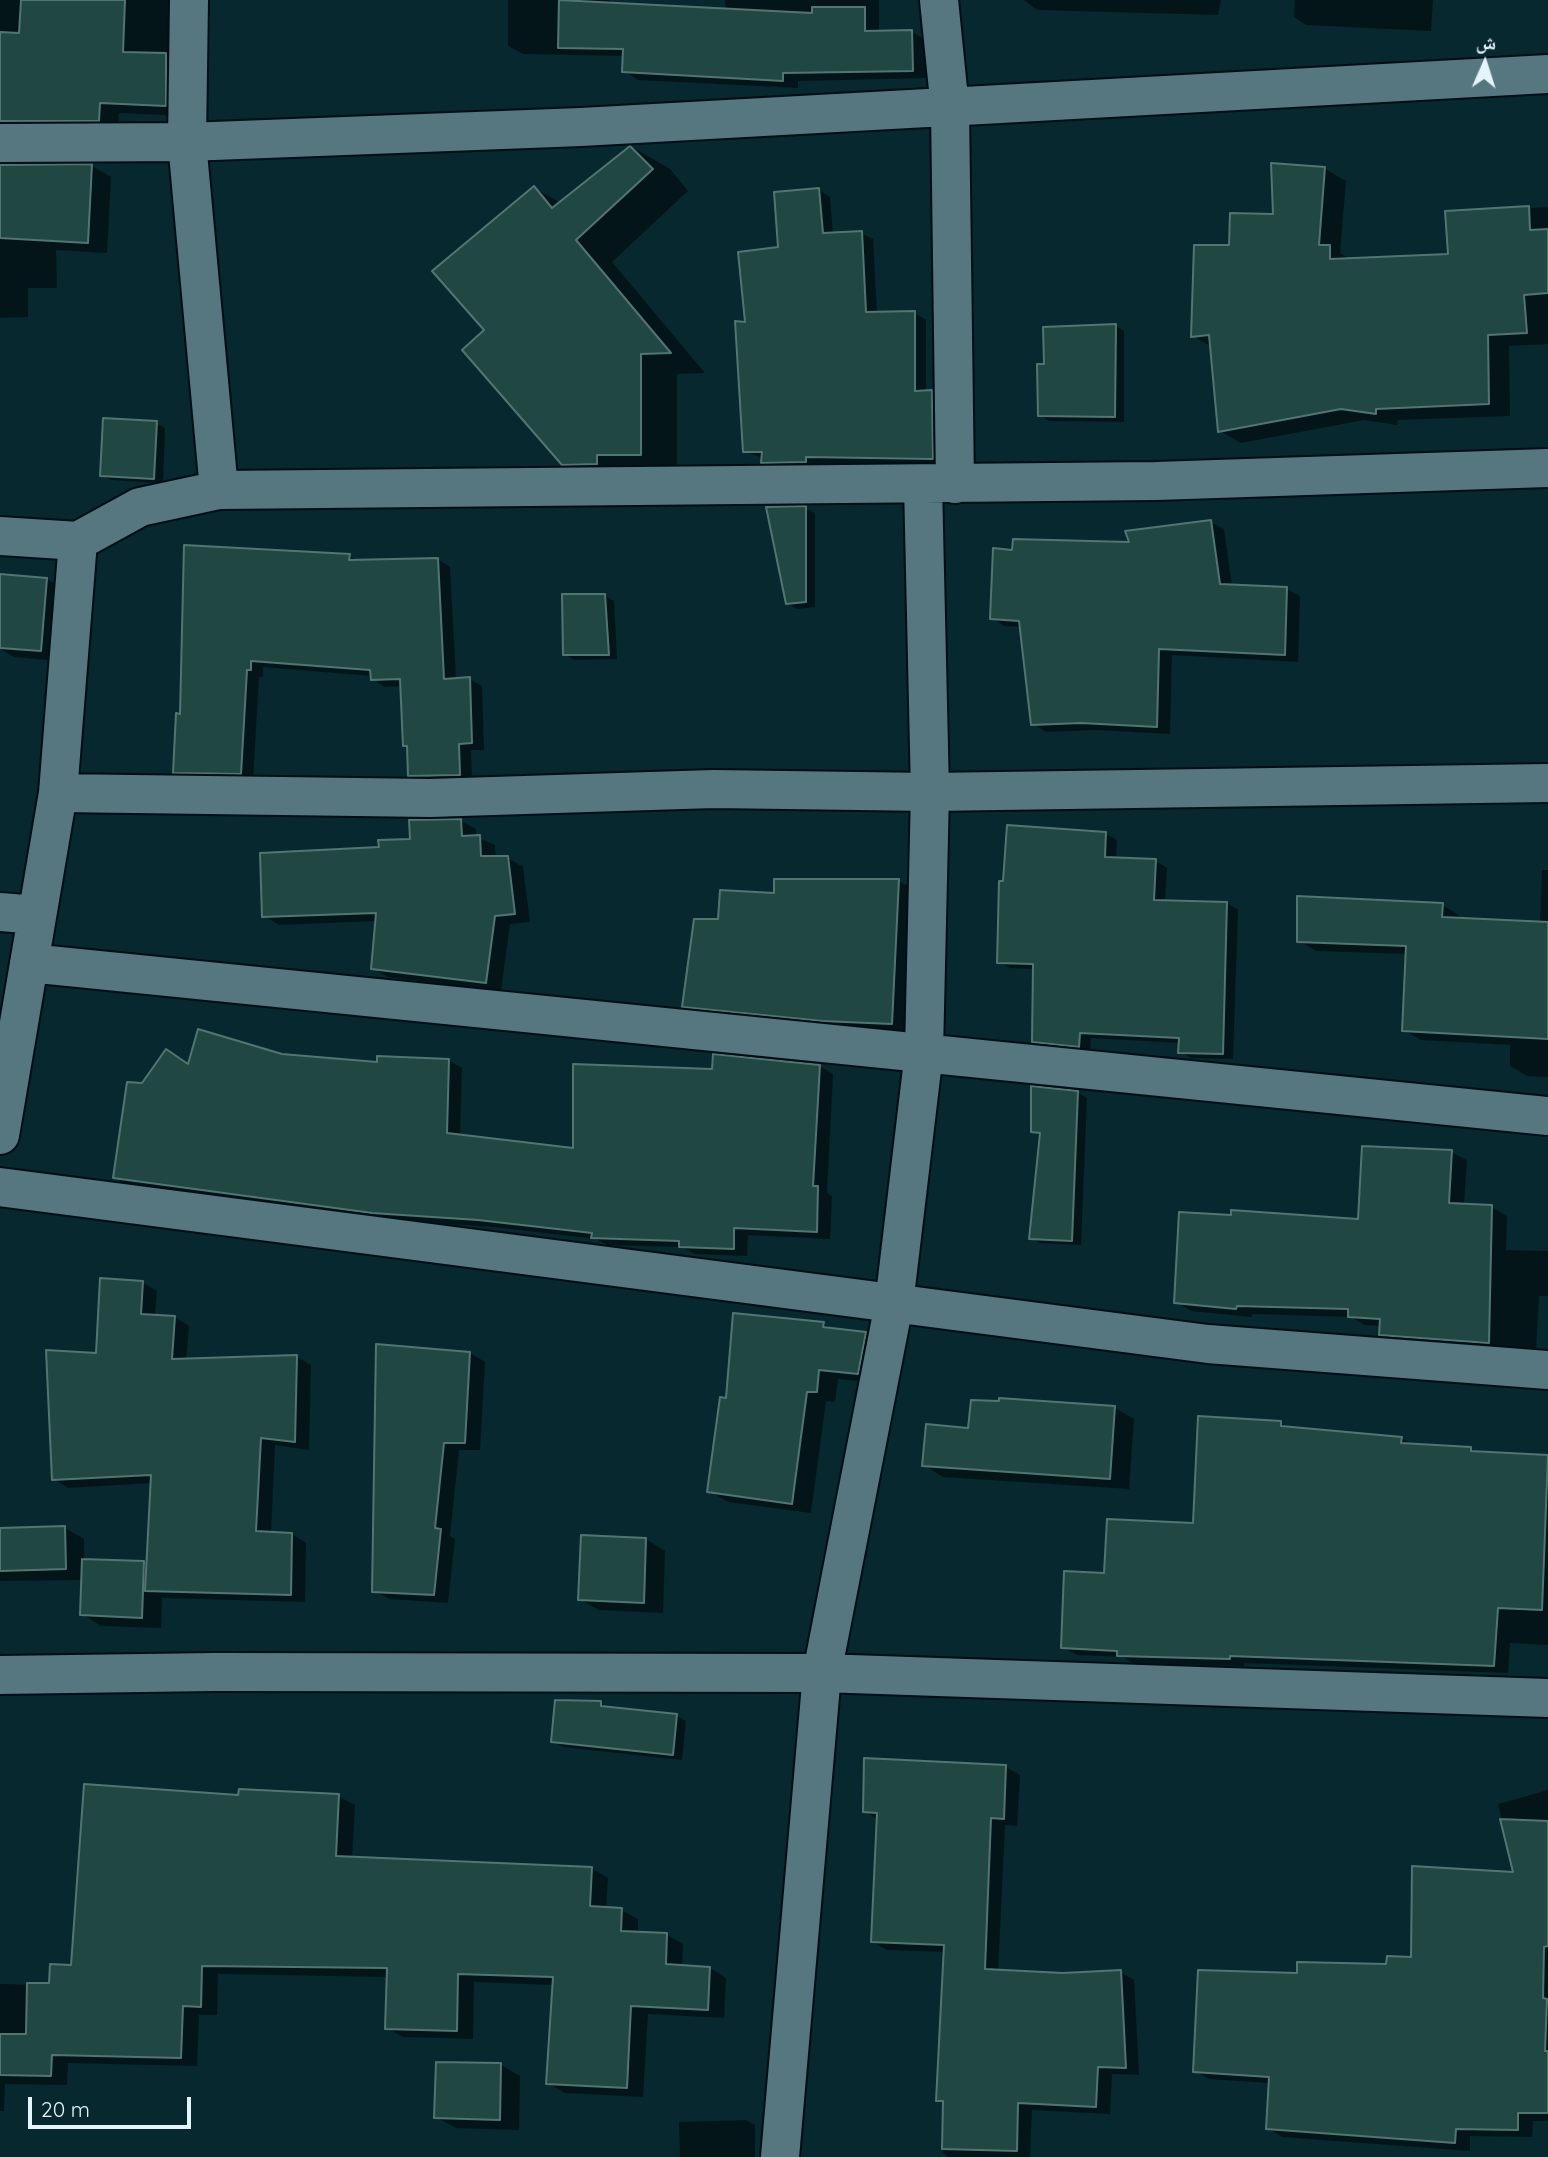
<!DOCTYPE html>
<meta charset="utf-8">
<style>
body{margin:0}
#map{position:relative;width:1548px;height:2157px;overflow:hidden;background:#07282f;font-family:Quicksand,"Noto Naskh Arabic",sans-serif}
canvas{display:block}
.north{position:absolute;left:1450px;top:28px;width:70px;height:70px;-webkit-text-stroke:5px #07282f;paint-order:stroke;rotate:3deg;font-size:19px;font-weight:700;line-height:28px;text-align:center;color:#e3f4fa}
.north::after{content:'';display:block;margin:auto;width:24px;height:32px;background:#e3f4fa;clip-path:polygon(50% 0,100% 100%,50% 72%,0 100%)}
.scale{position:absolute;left:28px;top:2097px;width:163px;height:32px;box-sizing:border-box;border:4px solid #e3f4fa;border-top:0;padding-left:9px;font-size:21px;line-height:24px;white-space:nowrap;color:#e3f4fa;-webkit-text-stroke:5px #07282f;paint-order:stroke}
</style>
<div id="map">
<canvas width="1548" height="2157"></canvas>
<div class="north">ش</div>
<div class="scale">20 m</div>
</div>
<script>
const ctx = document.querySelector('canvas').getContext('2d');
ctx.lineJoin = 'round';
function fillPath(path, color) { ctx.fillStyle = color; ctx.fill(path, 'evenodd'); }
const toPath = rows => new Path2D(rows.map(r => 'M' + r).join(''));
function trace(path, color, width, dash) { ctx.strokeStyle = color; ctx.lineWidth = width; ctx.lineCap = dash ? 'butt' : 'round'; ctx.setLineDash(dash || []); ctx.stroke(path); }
const shadow = toPath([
 [0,0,189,0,184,116,119,113,118,131,0,143],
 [508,0,610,0,609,4,726,10,725,0,879,0,879,32,912,32,926,40,927,78,798,81,798,88,638,80,624,71,624,56,523,54,508,46],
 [1024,0,1221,0,1218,15,1037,10],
 [1295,0,1433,0,1431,31,1306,25,1294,17],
 [634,148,670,169,688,191,612,262,705,373,677,374,677,475,600,485,563,463,486,330,534,188,561,203],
 [0,164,92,166,111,177,107,253,56,250,57,288,28,288,28,317,0,318],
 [1325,169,1346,181,1340,253,1351,259,1450,255,1447,213,1548,207,1548,344,1509,346,1510,416,1398,420,1397,425,1364,420,1241,443,1220,431,1212,347,1193,336,1231,247,1275,215],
 [819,190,830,197,833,234,861,233,873,239,877,313,915,313,926,320,926,392,943,399,944,464,817,463,817,468,774,469,763,462,763,458,744,451,747,323,780,249],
 [1115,325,1124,331,1124,422,1049,421,1039,415,1046,366],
 [156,423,165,428,163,483,111,480,101,475],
 [805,508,815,513,815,607,797,609,788,603],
 [1210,522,1224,529,1232,586,1287,589,1300,596,1298,662,1172,655,1170,734,1096,730,1046,732,1033,724,1021,627,1005,626,991,618,1014,552,1131,543],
 [349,556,360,562,437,559,450,567,456,680,469,679,482,686,484,750,471,750,472,781,422,782,410,775,402,686,385,687,373,679,372,676,263,667,263,677,259,677,253,780,187,779,175,772,182,715],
 [47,579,66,591,60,661,14,657,0,649,0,585],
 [605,596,614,601,617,659,574,660,565,654],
 [461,821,476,829,476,837,495,845,496,858,508,858,523,867,530,922,510,924,501,991,388,977,372,968,377,921,279,925,264,916,381,849,412,840],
 [1105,833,1117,840,1116,859,1156,861,1167,868,1165,902,1227,903,1238,910,1233,1059,1191,1058,1180,1052,1180,1043,1091,1038,1090,1052,1045,1047,1034,1041,1034,969,1010,968,999,962],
 [1542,870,1548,870,1548,1077,1527,1076,1510,1066,1510,1045,1421,1040,1404,1030,1408,954,1316,951,1299,941,1442,905,1459,915,1459,919,1540,924],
 [899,881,916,891,909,1033,701,1016,683,1006,720,921,776,894],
 [282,1056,379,1064,448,1060,462,1068,460,1136,574,1149,713,1071,819,1066,833,1074,827,1193,832,1196,830,1239,748,1235,747,1256,695,1254,682,1247,607,1245,596,1239,493,1227,387,1220,128,1185,114,1177,143,1085,189,1065],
 [1077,1092,1087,1098,1081,1245,1040,1243,1031,1238,1041,1136,1032,1131],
 [1451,1152,1467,1160,1464,1205,1492,1207,1507,1216,1506,1250,1548,1251,1548,1296,1539,1296,1536,1352,1396,1343,1381,1334,1381,1326,1365,1325,1351,1317,1252,1314,1252,1317,1191,1311,1176,1302,1360,1221],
 [142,1282,157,1291,155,1316,175,1317,189,1326,186,1360,297,1357,311,1365,309,1450,275,1445,271,1533,292,1534,306,1543,305,1602,162,1598,161,1628,101,1626,82,1614,83,1580,0,1581,0,1530,65,1528,84,1539,84,1560,148,1565,152,1483,68,1488,54,1479,98,1355],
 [823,1323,836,1331,866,1334,884,1344,877,1383,838,1379,835,1402,826,1401,811,1513,728,1502,709,1491,728,1400],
 [470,1353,485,1362,480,1450,459,1450,450,1536,455,1539,448,1603,389,1599,374,1591],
 [1115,1408,1134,1419,1129,1489,943,1477,924,1465,970,1430],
 [1281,1423,1291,1429,1401,1438,1413,1445,1548,1456,1548,1645,1510,1643,1508,1673,1244,1663,1244,1666,1133,1663,1123,1657,1077,1655,1062,1647,1106,1575,1195,1525],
 [646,1539,665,1551,663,1613,599,1610,579,1599],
 [601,1703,610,1709,677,1716,686,1721,682,1760,563,1747,553,1741],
 [1006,1767,1020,1775,1017,1826,1005,1825,998,1972,1063,1975,1120,1972,1134,1980,1139,2075,1112,2074,1110,2114,1032,2110,1030,2157,949,2157,943,2153,945,2104,937,2100,945,1952,887,1950,873,1942,878,1819,864,1811],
 [1548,1790,1548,2121,1533,2121,1532,2137,1470,2136,1470,2151,1282,2137,1268,2128,1270,2083,1209,2079,1195,2071,1299,1974,1388,1966,1412,1959,1515,1873,1498,1804],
 [338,1796,355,1805,352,1858,591,1868,608,1878,606,1909,621,1910,638,1919,638,1933,666,1934,683,1944,682,1967,710,1968,726,1978,724,2018,648,2014,643,2097,565,2093,548,2083,554,1985,474,1982,473,2039,403,2037,387,2028,388,1977,218,1974,217,2015,199,2015,197,2066,68,2063,67,2085,5,2084,4,2111,0,2111,0,1984,51,1985,240,1797],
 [501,2065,520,2076,519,2130,456,2128,436,2117],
 [746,2120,755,2125,755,2157,680,2157,679,2122]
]);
const building = toPath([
 [21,0,125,0,123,52,166,53,166,106,100,103,99,121,0,121,0,32,19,33,21,0],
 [559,0,812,13,812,7,865,7,865,31,912,30,913,71,783,73,783,81,622,72,623,49,558,48,559,0],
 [630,146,653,169,576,240,671,353,641,354,641,455,597,455,597,464,562,465,462,350,484,330,432,271,534,186,552,208,630,146],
 [1271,163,1325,167,1319,245,1330,245,1330,259,1448,254,1445,211,1529,206,1530,230,1548,229,1548,293,1524,295,1527,333,1488,335,1489,404,1376,409,1376,414,1341,409,1218,432,1209,335,1191,337,1194,245,1229,245,1230,213,1273,214,1271,163],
 [92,164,88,243,0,238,0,165,92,164],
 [819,188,823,233,862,231,866,312,915,311,915,391,932,390,933,459,806,457,806,462,761,463,762,452,743,452,735,321,745,322,738,252,778,247,774,192,819,188],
 [1116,324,1115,417,1038,416,1037,364,1044,364,1043,327,1116,324],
 [103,418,157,421,154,479,100,476,103,418],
 [806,506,806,602,786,604,766,507,806,506],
 [1211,520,1220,584,1287,587,1285,655,1159,649,1157,727,1081,723,1031,725,1019,621,990,619,993,548,1012,550,1013,539,1129,542,1125,531,1211,520],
 [184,545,350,554,349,560,438,558,444,679,470,677,472,743,459,744,460,775,408,776,407,746,403,746,400,679,371,680,370,670,251,661,251,670,247,670,241,774,173,773,176,713,180,714,184,545],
 [0,574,47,578,41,651,0,648,0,574],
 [562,594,605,594,609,655,563,655,562,594],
 [461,819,462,836,480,835,481,856,508,856,515,914,495,916,486,983,371,969,376,913,262,917,260,853,379,847,378,840,410,839,409,820,461,819],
 [1007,825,1106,832,1105,857,1156,859,1154,900,1227,902,1223,1054,1178,1053,1179,1038,1080,1033,1079,1047,1032,1042,1033,964,997,963,999,881,1003,881,1007,825],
 [774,879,899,879,892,1024,822,1021,682,1007,694,919,718,919,720,890,774,893,774,879],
 [1297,896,1443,903,1442,917,1548,922,1548,1039,1402,1031,1406,946,1297,942,1297,896],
 [198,1029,282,1054,377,1062,377,1056,449,1059,447,1133,573,1148,573,1064,712,1069,713,1054,820,1065,813,1186,818,1186,817,1232,734,1228,734,1249,679,1247,679,1241,591,1238,592,1233,478,1220,372,1213,113,1178,127,1082,142,1083,166,1049,188,1064,198,1029],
 [1031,1086,1078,1091,1072,1241,1029,1239,1040,1133,1031,1132,1031,1086],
 [1362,1146,1452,1150,1449,1203,1492,1205,1489,1343,1379,1335,1380,1319,1348,1317,1348,1309,1237,1306,1236,1309,1174,1303,1179,1212,1231,1215,1231,1210,1358,1219,1362,1146],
 [100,1278,143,1281,141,1314,175,1316,172,1359,297,1355,295,1442,261,1438,256,1531,292,1533,291,1595,145,1591,151,1475,52,1480,46,1350,96,1353,100,1278],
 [733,1313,824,1322,823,1327,866,1332,858,1374,819,1370,817,1392,807,1392,792,1504,707,1492,720,1397,726,1398,733,1313],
 [376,1344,470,1352,465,1443,444,1443,435,1528,441,1529,434,1595,372,1592,376,1344],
 [999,1398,1115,1406,1110,1479,922,1466,926,1424,968,1428,971,1400,999,1401,999,1398],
 [1198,1416,1281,1421,1281,1426,1402,1437,1401,1443,1471,1447,1471,1451,1548,1455,1542,1610,1498,1608,1494,1666,1230,1656,1230,1659,1117,1656,1117,1651,1061,1648,1064,1571,1104,1573,1107,1519,1193,1523,1198,1416],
 [65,1526,66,1569,0,1571,0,1528,65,1526],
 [581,1535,646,1538,644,1603,578,1600,581,1535],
 [82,1559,144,1561,142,1618,80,1615,82,1559],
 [555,1700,601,1701,601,1706,677,1714,673,1755,551,1742,555,1700],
 [864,1758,1006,1765,1004,1819,991,1818,985,1969,1063,1973,1121,1970,1126,2068,1098,2067,1096,2107,1018,2103,1017,2151,942,2149,943,2101,936,2101,944,1945,871,1942,877,1813,863,1812,864,1758],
 [84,1784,238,1795,239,1789,339,1794,336,1856,592,1867,590,1906,622,1908,621,1931,667,1933,666,1964,710,1967,708,2010,631,2006,627,2088,546,2084,553,1977,458,1974,457,2031,385,2029,387,1968,202,1966,201,2007,183,2006,181,2058,52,2055,51,2076,0,2075,0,2034,26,2034,27,1983,49,1983,50,1964,71,1965,84,1784],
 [1500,1819,1548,1821,1548,1946,1544,1947,1543,1998,1547,1999,1545,2051,1548,2051,1548,2113,1518,2113,1518,2130,1456,2129,1455,2143,1266,2129,1269,2077,1193,2072,1198,1970,1297,1973,1297,1962,1386,1964,1387,1956,1411,1957,1412,1866,1513,1872,1500,1819],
 [436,2062,501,2063,500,2120,434,2118,436,2062]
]);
const minor = toPath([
 [189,0,187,142,219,490],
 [939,0,950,109,955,484],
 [0,143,187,142,581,127,1548,74],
 [0,536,78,541],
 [58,793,430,798,714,789,930,792,1548,783],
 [0,912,37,915],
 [29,963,1548,1116],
 [0,1135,58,793,78,541,140,507,219,490,1156,481,1548,468],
 [0,1187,1208,1344,1548,1370],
 [0,1675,214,1672,822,1673,1548,1698],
 [780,2157,822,1673,894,1304,924,1052,930,792,923,484]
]);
fillPath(shadow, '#0007');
fillPath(building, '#214743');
trace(building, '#537572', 2);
trace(minor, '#000f15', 42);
trace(minor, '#567680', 38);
</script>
